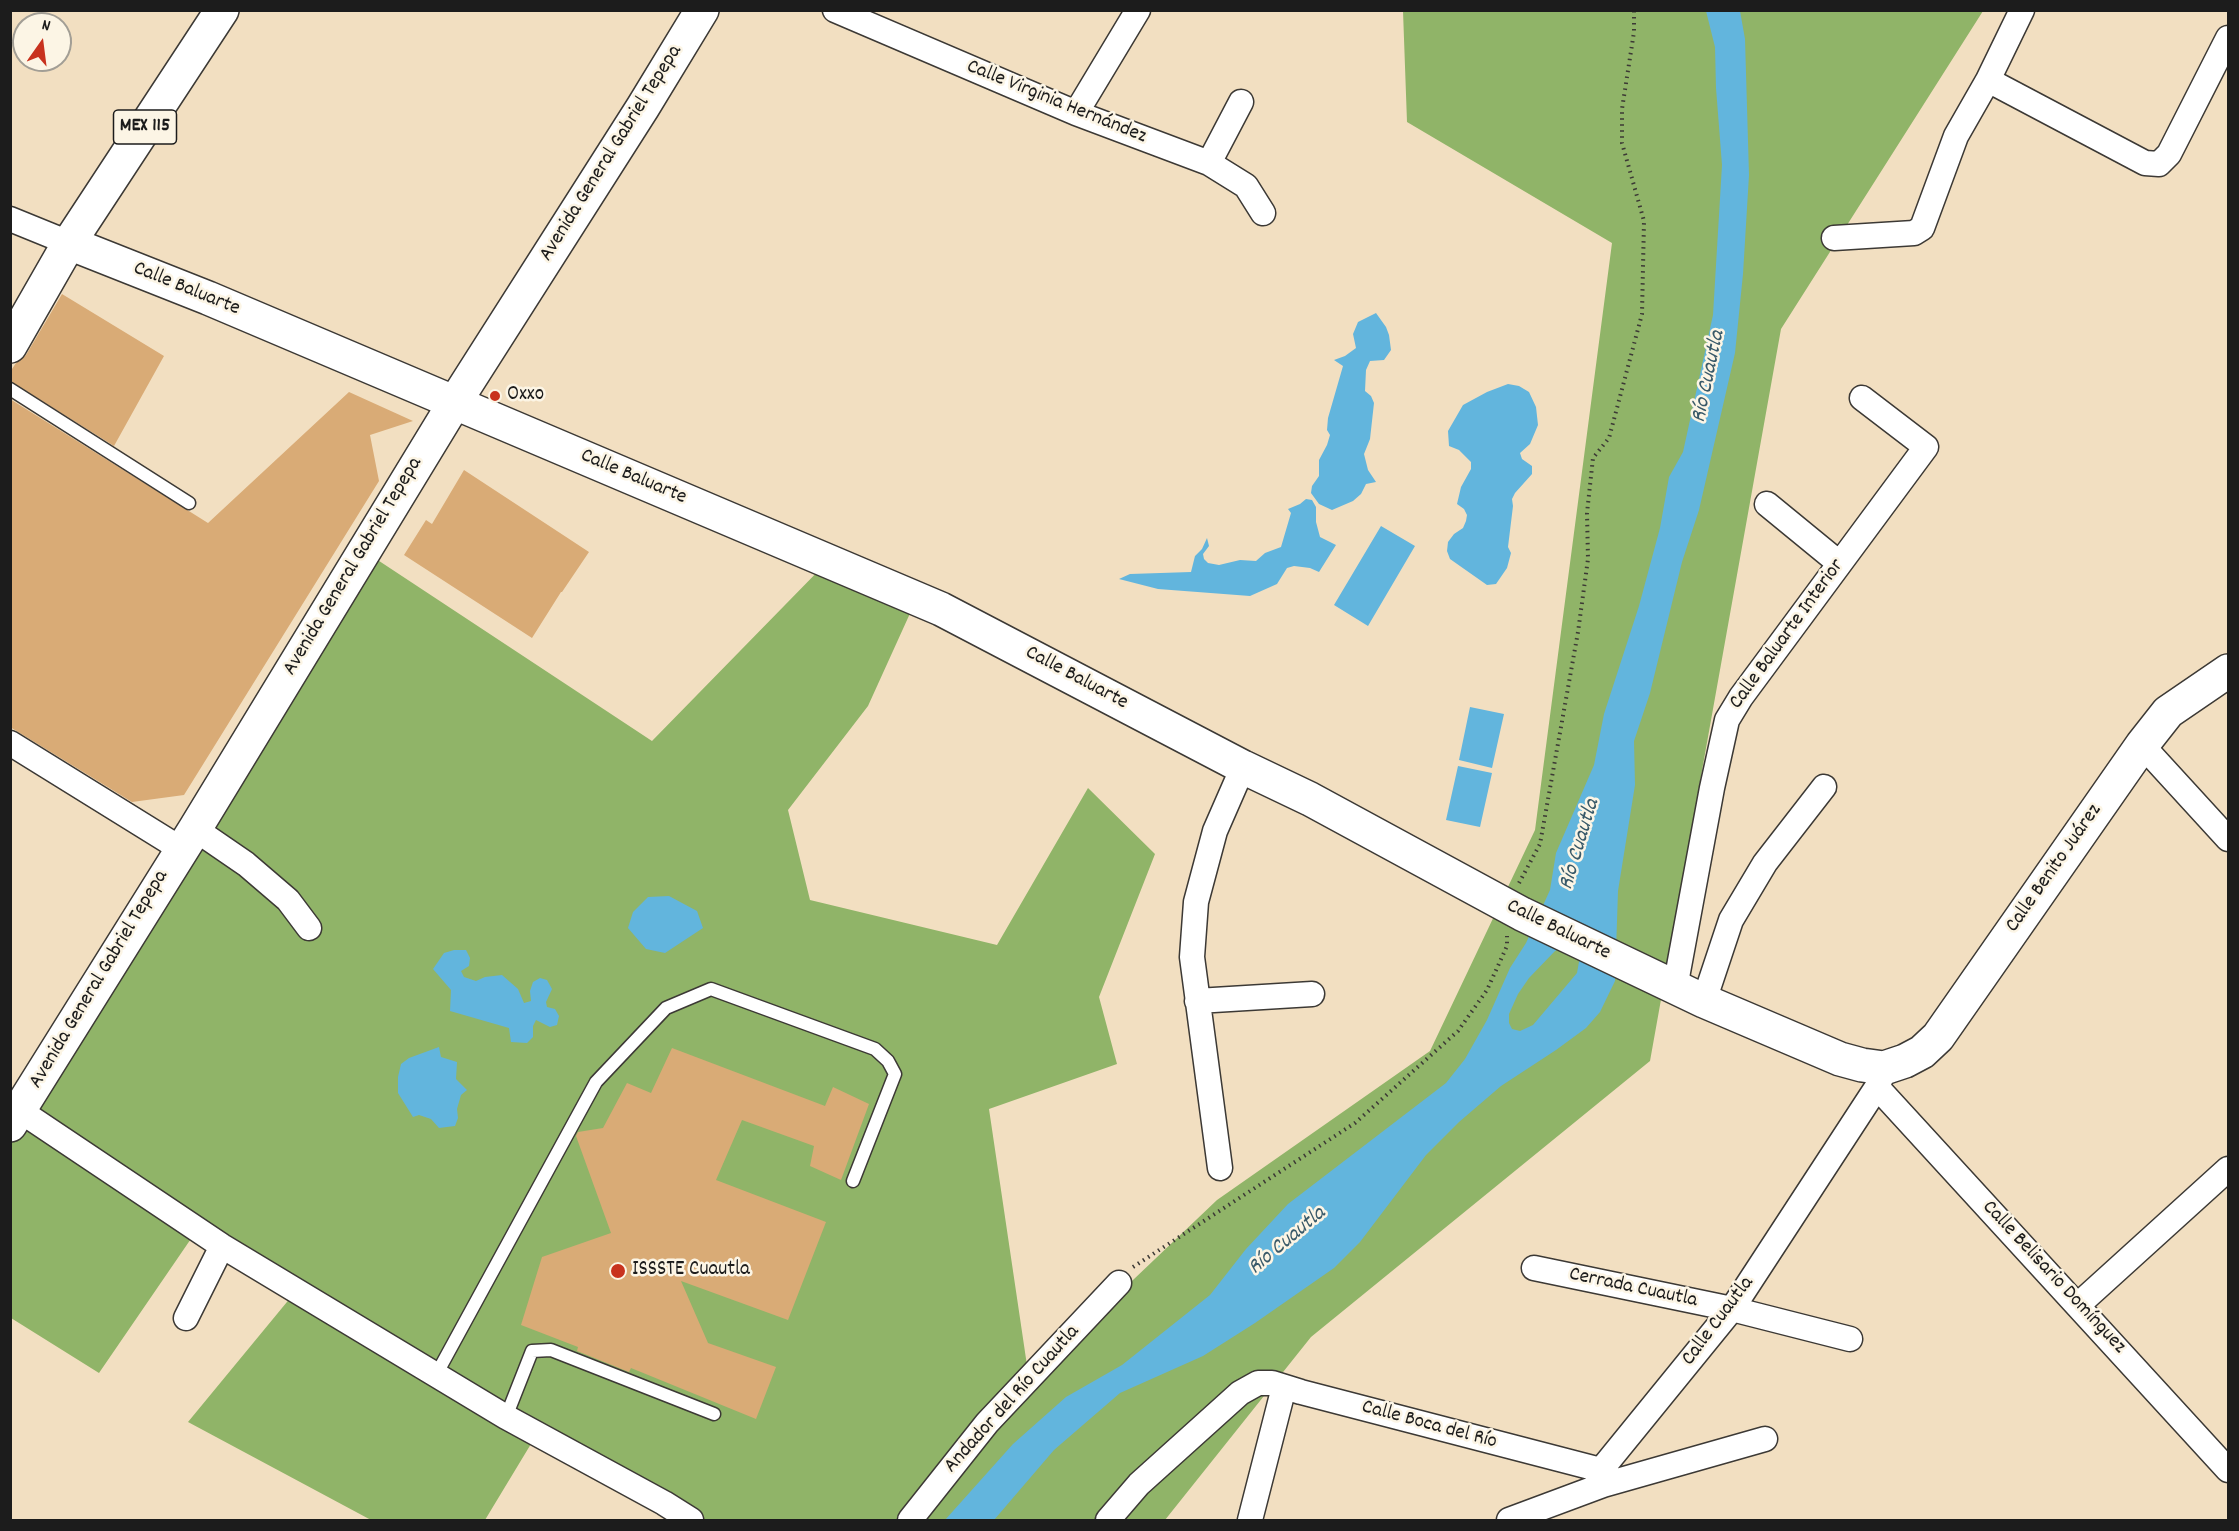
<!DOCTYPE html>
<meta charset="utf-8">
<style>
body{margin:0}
#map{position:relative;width:2239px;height:1531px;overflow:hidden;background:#f2dfc1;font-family:Dekko,sans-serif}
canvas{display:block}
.frame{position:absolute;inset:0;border:12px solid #1c1c1c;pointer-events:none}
.north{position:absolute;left:12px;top:12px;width:60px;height:60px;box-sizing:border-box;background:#fcf5e5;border:2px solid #a29e95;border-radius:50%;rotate:14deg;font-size:16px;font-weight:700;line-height:24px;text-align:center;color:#1c1c1c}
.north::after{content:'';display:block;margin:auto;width:21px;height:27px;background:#c8321e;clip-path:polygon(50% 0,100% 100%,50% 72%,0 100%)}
</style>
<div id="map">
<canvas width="2239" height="1531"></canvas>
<div class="frame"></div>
<div class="north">N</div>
</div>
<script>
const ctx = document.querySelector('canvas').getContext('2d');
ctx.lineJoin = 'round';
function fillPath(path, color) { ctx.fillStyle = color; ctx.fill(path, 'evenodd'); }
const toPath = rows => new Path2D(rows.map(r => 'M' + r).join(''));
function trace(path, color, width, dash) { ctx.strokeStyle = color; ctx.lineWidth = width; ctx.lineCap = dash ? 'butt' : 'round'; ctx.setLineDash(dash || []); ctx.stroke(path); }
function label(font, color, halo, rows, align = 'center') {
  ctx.font = font + ' Dekko,sans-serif'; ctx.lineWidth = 5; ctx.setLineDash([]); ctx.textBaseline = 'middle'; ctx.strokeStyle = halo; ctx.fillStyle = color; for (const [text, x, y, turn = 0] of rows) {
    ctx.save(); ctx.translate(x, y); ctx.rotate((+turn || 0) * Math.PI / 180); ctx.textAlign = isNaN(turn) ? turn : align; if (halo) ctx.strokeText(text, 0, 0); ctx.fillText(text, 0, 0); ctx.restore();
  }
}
const forest = toPath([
 [1403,11,1983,11,1781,329,1650,1061,1311,1337,1165,1520,683,1520,537,1434,485,1520,371,1520,188,1422,296,1291,197,1230,99,1373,11,1318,10,1114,364,551,652,741,828,561,917,598,868,706,788,810,810,900,997,945,1088,788,1155,854,1099,997,1117,1064,989,1109,1029,1379,1217,1200,1430,1051,1535,830,1612,243,1407,122]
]);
const water = toPath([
 [1706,11,1740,11,1745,39,1749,175,1743,274,1735,353,1699,510,1682,562,1650,693,1634,741,1635,785,1618,891,1615,981,1600,1012,1586,1028,1556,1050,1501,1086,1459,1122,1426,1155,1360,1242,1334,1268,1255,1323,1203,1356,1120,1393,1054,1450,994,1520,945,1520,1013,1444,1066,1397,1122,1365,1210,1295,1246,1249,1288,1204,1446,1083,1465,1059,1487,1020,1510,968,1526,943,1550,890,1556,853,1594,765,1604,714,1639,606,1660,528,1669,477,1683,452,1713,315,1722,165,1716,88,1715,47],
 [1566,945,1580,956,1577,973,1533,1025,1520,1031,1512,1029,1509,1023,1509,1014,1518,994,1529,978,1555,951],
 [1376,313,1386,327,1389,335,1391,350,1384,360,1370,361,1366,370,1365,391,1371,396,1374,403,1370,439,1364,454,1368,470,1376,482,1366,484,1361,494,1353,501,1332,510,1319,504,1311,493,1312,486,1319,476,1319,460,1327,445,1330,435,1327,430,1328,418,1343,366,1334,360,1345,356,1356,348,1353,334,1358,322],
 [1508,384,1519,386,1529,392,1536,407,1538,425,1530,444,1520,453,1522,459,1532,466,1532,474,1515,493,1512,499,1513,506,1508,547,1511,553,1507,568,1496,584,1487,585,1450,559,1447,551,1448,542,1454,534,1463,528,1466,521,1467,515,1464,509,1457,504,1461,487,1471,469,1471,462,1459,450,1449,446,1448,431,1463,405,1487,392],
 [1306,499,1312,500,1316,507,1316,522,1320,537,1336,545,1319,572,1310,568,1294,566,1287,568,1277,584,1250,596,1158,589,1119,579,1130,574,1191,572,1195,556,1202,549,1207,538,1209,546,1203,554,1204,559,1208,563,1219,565,1240,560,1256,561,1265,553,1281,547,1291,513,1288,509,1300,504],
 [1381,526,1415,546,1368,626,1334,605],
 [1470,707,1504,714,1492,768,1459,760],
 [1458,766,1492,773,1480,827,1446,820],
 [669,896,697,911,703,928,665,953,646,949,628,928,633,912,648,897],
 [454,950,466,950,470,958,469,966,461,971,464,977,476,981,485,977,502,975,518,989,524,1003,531,1001,530,991,533,982,540,978,547,980,552,989,546,1002,547,1007,555,1009,559,1016,557,1025,550,1027,536,1020,533,1026,533,1037,527,1043,511,1042,509,1028,450,1011,451,990,433,969,444,953],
 [439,1047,441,1057,457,1062,456,1079,467,1090,461,1095,457,1109,458,1118,455,1126,439,1128,431,1119,419,1115,413,1117,398,1093,398,1077,401,1064,409,1058]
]);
const building = toPath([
 [62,294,164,356,114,446,10,381,10,372,16,363,26,355],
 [349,392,413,421,370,435,379,481,184,795,132,802,10,727,10,399,208,523],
 [464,470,589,552,562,592,561,592,532,638,404,555,426,520,432,524],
 [672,1048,825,1106,833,1087,869,1104,841,1180,810,1166,814,1146,742,1120,716,1180,826,1222,788,1320,681,1281,708,1343,776,1367,756,1419,631,1368,629,1372,577,1351,578,1347,521,1325,542,1257,611,1233,576,1136,578,1132,603,1128,627,1083,651,1093]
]);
const path = toPath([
 [1519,883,1540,844,1578,632,1588,559,1587,513,1593,458,1609,438,1642,314,1644,221,1622,143,1622,109,1634,32,1634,10],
 [1133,1267,1355,1123,1458,1031,1487,990,1507,946,1507,936]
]);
const lane = toPath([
 [10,389,189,503],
 [436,1375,596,1082,666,1008,711,989,875,1049,888,1061,895,1074,853,1181],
 [506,1417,532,1351,551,1350,714,1414]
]);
const street = toPath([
 [835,10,1076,113,1209,163,1246,186,1263,213],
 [1988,80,2145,163,2159,164,2169,154,2228,38],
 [1076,113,1138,10],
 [1209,163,1241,102],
 [10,219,69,243],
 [1834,238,1914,233,1922,228,1956,136,1988,80,2022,10],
 [1767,504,1839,563],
 [10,743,181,849],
 [2142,745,2228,839],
 [195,829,246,864,288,900,309,928],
 [1675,988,1712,788,1727,720,1741,697,1926,447,1862,398],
 [1197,1001,1312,994],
 [1704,1001,1731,920,1765,863,1824,787],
 [1877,1087,2228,1470],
 [10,1104,222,1246,506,1417,664,1503,691,1520],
 [1220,1168,1192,957,1196,902,1215,831,1243,767],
 [1534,1268,1732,1309,1850,1339],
 [2078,1305,2228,1169],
 [186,1318,222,1246],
 [1603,1484,1601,1470,1732,1309,1877,1087,1883,1073],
 [910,1520,987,1423,1119,1283],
 [1108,1520,1139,1484,1240,1393,1258,1383,1272,1383,1301,1392,1601,1470],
 [1250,1520,1284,1387],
 [1509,1520,1603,1485,1765,1439]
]);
const secondary = toPath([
 [69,243,208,298,941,609,1243,767,1310,799,1522,914,1704,1001,1840,1059,1862,1065,1884,1068,1905,1061,1922,1052,1938,1037,2142,745,2168,712,2228,671]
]);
const primary = toPath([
 [10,346,69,243,222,10],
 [10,1125,195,829,455,402,643,107,702,10]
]);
const markers = [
 [495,396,6,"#c8321e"],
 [618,1271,8,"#c8321e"]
];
const shields = [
 [145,127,63]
];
const shieldNames = [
 ["MEX 115",145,127]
];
const streetNames = [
 ["Calle Virginia Hernández",1056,103,22],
 ["Avenida General Gabriel Tepepa",612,154,-58],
 ["Calle Baluarte",186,290,22],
 ["Calle Baluarte",633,478,23],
 ["Avenida General Gabriel Tepepa",354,567,-59],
 ["Calle Baluarte Interior",1788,635,-54],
 ["Calle Baluarte",1076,679,28],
 ["Calle Benito Juárez",2055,869,-55],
 ["Calle Baluarte",1558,931,26],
 ["Avenida General Gabriel Tepepa",100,980,-59],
 ["Calle Belisario Domínguez",2053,1278,47],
 ["Cerrada Cuautla",1633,1289,12],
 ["Calle Cuautla",1719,1322,-53],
 ["Andador del Río Cuautla",1013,1400,-48],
 ["Calle Boca del Río",1429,1426,15]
];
const poiNames = [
 ["Oxxo",507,396],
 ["ISSSTE Cuautla",632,1271]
];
const waterNames = [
 ["Río Cuautla",1710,377,-78],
 ["Río Cuautla",1581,845,-73],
 ["Río Cuautla",1288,1242,-40]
];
fillPath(forest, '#90b468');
fillPath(water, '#62b5dd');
fillPath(building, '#d9ab76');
trace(lane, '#3c3935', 15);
trace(street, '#3c3935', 27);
trace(secondary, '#3c3935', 36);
trace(primary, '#3c3935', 36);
trace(path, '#3c3935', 4, [1.5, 4.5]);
trace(lane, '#fff', 12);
trace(street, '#fff', 24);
trace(secondary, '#fff', 33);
trace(primary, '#fff', 33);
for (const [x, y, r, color] of markers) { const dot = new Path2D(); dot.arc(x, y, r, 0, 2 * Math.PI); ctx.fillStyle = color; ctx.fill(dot); trace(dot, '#fcf5e5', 2); }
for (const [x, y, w] of shields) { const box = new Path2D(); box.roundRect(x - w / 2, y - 17, w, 34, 4.5); ctx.fillStyle = '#fcf5e5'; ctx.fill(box); trace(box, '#1c1c1c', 1.5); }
label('bold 20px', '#1c1c1c', null, shieldNames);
label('21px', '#1c1c1c', '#fcf5e5', streetNames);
label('21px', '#1c1c1c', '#fcf5e5', poiNames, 'left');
label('italic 22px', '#385969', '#fcf5e5', waterNames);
</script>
